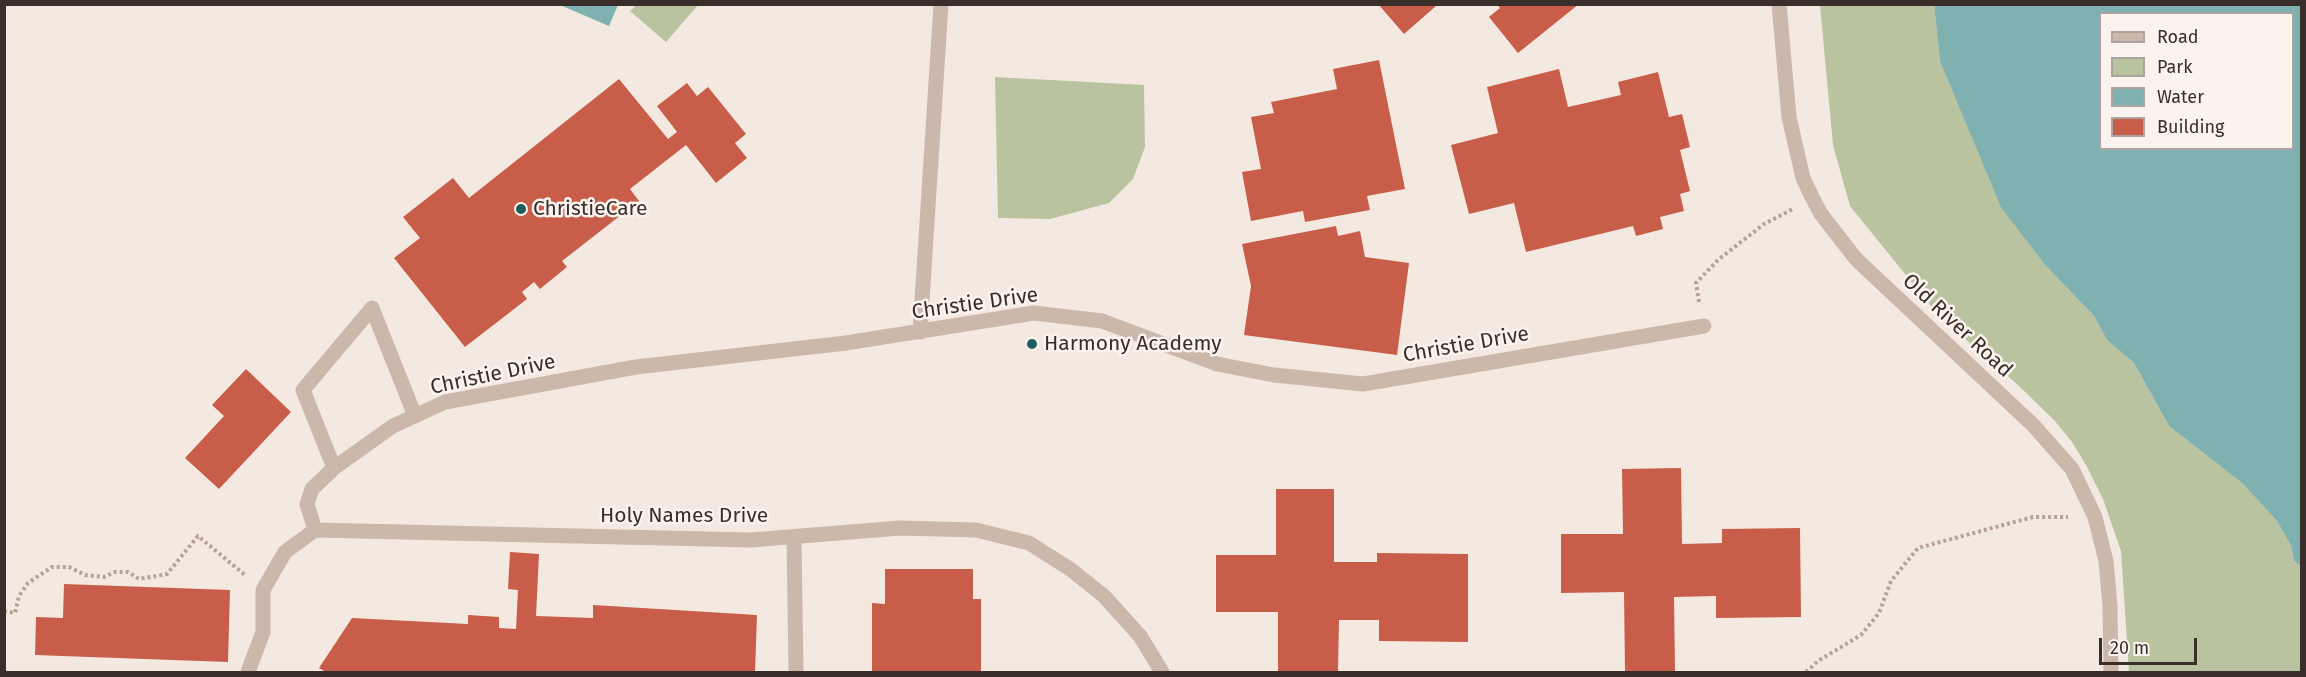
<!DOCTYPE html>
<style>
body{margin:0}
#map{position:relative;width:2306px;height:677px;overflow:hidden;background:#f4e9e0;font-family:"Fira Sans",sans-serif}
canvas{display:block}
.frame{position:absolute;inset:0;border:6px solid #3a2e2a;pointer-events:none}
.legend{position:absolute;left:2099px;top:12px;width:195px;height:138px;box-sizing:border-box;background:#fbf3ed;border:2px solid #aea49f;margin:0;padding:8px 10px;list-style:none;font-size:18px;color:#3a2e2a}
.legend li{display:flex;align-items:center;gap:12px;height:30px}
.legend b{width:30px;border:2px solid #aea49f}
.scale{position:absolute;left:2099px;top:638px;width:98px;height:27px;box-sizing:border-box;border:3px solid #3a2e2a;border-top:0;padding-left:8px;font-size:18px;line-height:21px;white-space:nowrap;color:#3a2e2a;-webkit-text-stroke:4px #fbf3ed;paint-order:stroke}
</style>
<div id="map">
<canvas width="2306" height="677"></canvas>
<div class="frame"></div>
<ul class="legend">
<li><b style="height:8px;background:#ccb8ab"></b>Road</li>
<li><b style="height:16px;background:#bac39f"></b>Park</li>
<li><b style="height:16px;background:#7eb1b0"></b>Water</li>
<li><b style="height:16px;background:#c85e49"></b>Building</li>
</ul>
<div class="scale">20 m</div>
</div>
<script>
const ctx = document.querySelector('canvas').getContext('2d');
ctx.lineJoin = 'round';
function fillPath(path, color) { ctx.fillStyle = color; ctx.fill(path, 'evenodd'); }
const toPath = rows => new Path2D(rows.map(r => 'M' + r).join(''));
function trace(path, color, width, dash) { ctx.strokeStyle = color; ctx.lineWidth = width; ctx.lineCap = dash ? 'butt' : 'round'; ctx.setLineDash(dash || []); ctx.stroke(path); }
function label(font, color, halo, rows, align = 'center') {
  ctx.font = font + ' "Fira Sans",sans-serif'; ctx.lineWidth = 5; ctx.setLineDash([]); ctx.textBaseline = 'middle'; ctx.strokeStyle = halo; ctx.fillStyle = color; for (const [text, x, y, turn = 0] of rows) {
    ctx.save(); ctx.translate(x, y); ctx.rotate((+turn || 0) * Math.PI / 180); ctx.textAlign = isNaN(turn) ? turn : align; if (halo) ctx.strokeText(text, 0, 0); ctx.fillText(text, 0, 0); ctx.restore();
  }
}
const green = toPath([
 [636,5,636,4,698,5,666,42,630,11],
 [1820,5,1934,5,1940,61,1984,162,2025,238,2045,265,2094,316,2107,340,2134,363,2169,426,2242,483,2277,521,2291,546,2294,561,2301,566,2301,672,2129,672,2121,551,2103,499,2086,465,2072,442,2054,420,2018,385,1939,316,1850,206,1833,145],
 [995,77,1144,85,1145,147,1133,179,1109,203,1050,219,998,218]
]);
const water = toPath([
 [560,5,618,5,609,26],
 [1934,5,2301,5,2301,566,2294,561,2291,546,2277,521,2242,483,2169,426,2134,363,2107,340,2094,316,2045,265,2001,207,1940,61],
 [2100,14,2292,14,2292,148,2100,148]
]);
const building = toPath([
 [1378,4,1434,4,1436,6,1404,34],
 [1497,4,1579,4,1518,53,1489,17,1500,8],
 [1379,60,1405,189,1367,196,1370,210,1305,222,1303,211,1251,221,1242,172,1261,169,1251,117,1274,113,1271,102,1337,89,1333,69],
 [1559,69,1568,107,1621,95,1618,82,1658,72,1669,117,1682,114,1690,147,1680,150,1690,191,1680,194,1684,211,1660,217,1663,229,1636,236,1633,226,1526,252,1514,203,1469,214,1451,145,1498,133,1487,87],
 [619,79,668,139,677,132,657,106,687,83,697,96,708,87,746,134,735,143,747,158,716,183,686,145,630,189,639,201,562,261,567,267,540,289,534,282,522,292,527,299,465,347,394,258,420,238,403,217,453,178,469,198],
 [1336,226,1338,236,1360,231,1365,257,1409,263,1397,355,1244,335,1251,286,1242,244],
 [246,369,291,412,219,489,185,458,224,416,212,405],
 [1681,468,1682,544,1722,543,1722,529,1800,528,1801,617,1716,618,1716,596,1674,597,1675,672,1625,672,1624,592,1561,593,1561,534,1623,534,1622,469],
 [1276,489,1334,489,1334,562,1377,562,1377,553,1468,554,1468,642,1379,641,1379,620,1339,620,1338,672,1278,672,1278,612,1216,612,1216,555,1276,555],
 [510,552,539,554,536,616,593,618,593,605,757,615,755,672,326,672,319,668,352,618,468,624,468,615,499,617,499,628,516,629,518,590,508,589],
 [885,569,973,569,973,599,981,599,981,672,872,672,872,603,885,604],
 [64,584,230,590,228,662,35,655,36,617,63,618]
]);
const path = toPath([
 [1699,302,1696,283,1718,260,1764,224,1793,209],
 [4,611,15,613,19,596,28,583,52,567,69,567,85,575,104,577,115,572,128,572,139,579,167,574,198,536,245,575],
 [1806,672,1818,661,1861,635,1879,613,1891,581,1918,548,2033,517,2068,517]
]);
const minor = toPath([
 [1779,4,1789,117,1803,178,1813,199,1821,214,1856,259,2033,425,2072,469,2095,517,2106,561,2110,606,2111,672],
 [920,332,941,4],
 [334,468,303,390,372,308,415,416],
 [315,530,307,504,312,489,334,468,393,426,445,402,636,367,846,343,1034,313,1102,321,1217,364,1274,375,1363,384,1704,326],
 [794,537,796,672],
 [248,672,263,632,263,590,285,552,315,530,751,540,900,528,976,530,1029,543,1070,569,1104,596,1140,636,1162,672]
]);
const markers = [
 [521,209,6,"#1e5d5c"],
 [1032,344,6,"#1e5d5c"]
];
const poiNames = [
 ["ChristieCare",533,209],
 ["Harmony Academy",1044,344]
];
const streetNames = [
 ["Christie Drive",975,304,-8],
 ["Old River Road",1957,326,43],
 ["Christie Drive",1466,345,-10],
 ["Christie Drive",493,375,-12],
 ["Holy Names Drive",684,516]
];
fillPath(green, '#bac39f');
fillPath(water, '#7eb1b0');
fillPath(building, '#c85e49');
trace(path, '#b8a195', 4, [3, 3]);
trace(minor, '#ccb8ab', 15);
for (const [x, y, r, color] of markers) { const dot = new Path2D(); dot.arc(x, y, r, 0, 2 * Math.PI); ctx.fillStyle = color; ctx.fill(dot); trace(dot, '#fbf3ed', 2); }
label('21px', '#3a2e2a', '#fbf3ed', poiNames, 'left');
label('21px', '#3a2e2a', '#fbf3ed', streetNames);
</script>
